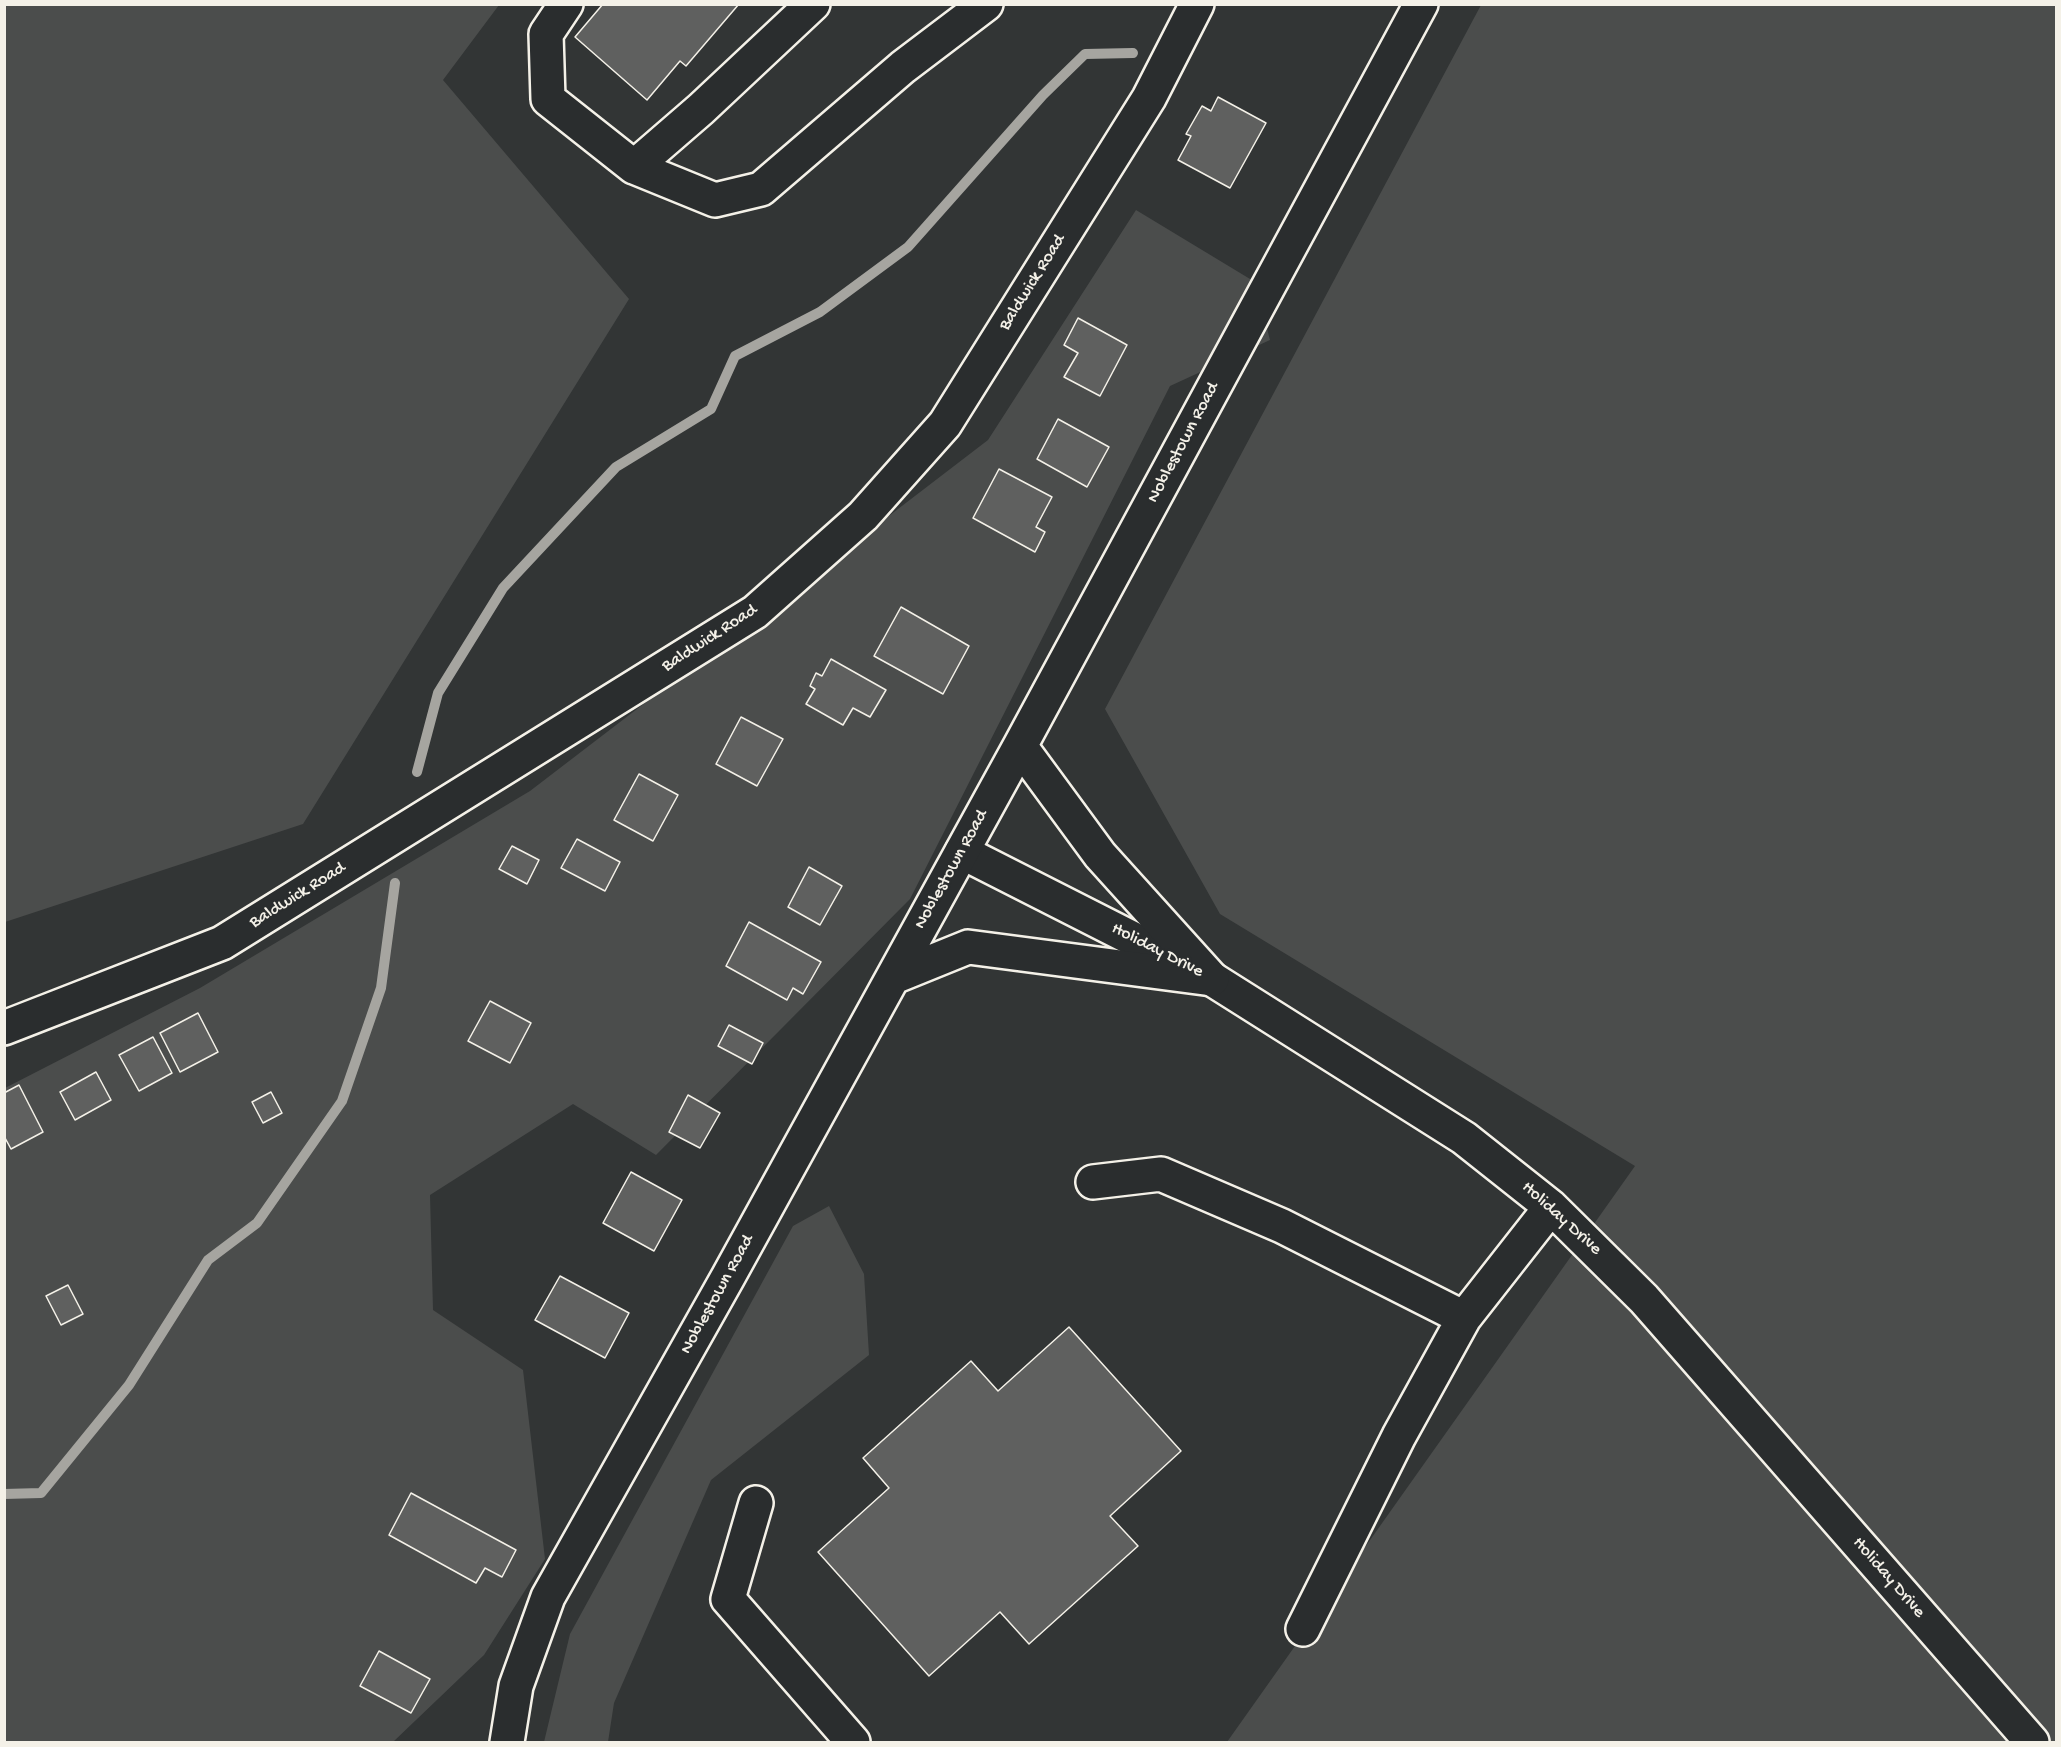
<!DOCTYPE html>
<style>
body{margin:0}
#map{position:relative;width:2061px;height:1747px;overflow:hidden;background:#323535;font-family:"Gochi Hand",sans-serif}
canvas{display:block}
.frame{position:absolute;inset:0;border:6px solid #f4f1e8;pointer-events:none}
</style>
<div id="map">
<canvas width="2061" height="1747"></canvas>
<div class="frame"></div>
</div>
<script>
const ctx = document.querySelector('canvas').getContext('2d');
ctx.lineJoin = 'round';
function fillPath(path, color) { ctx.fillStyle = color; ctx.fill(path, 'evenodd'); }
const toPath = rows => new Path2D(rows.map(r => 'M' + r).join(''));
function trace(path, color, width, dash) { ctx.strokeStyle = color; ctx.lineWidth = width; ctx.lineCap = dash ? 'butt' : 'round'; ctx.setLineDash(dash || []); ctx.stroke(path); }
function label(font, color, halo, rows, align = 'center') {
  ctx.font = font + ' "Gochi Hand",sans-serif'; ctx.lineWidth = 4.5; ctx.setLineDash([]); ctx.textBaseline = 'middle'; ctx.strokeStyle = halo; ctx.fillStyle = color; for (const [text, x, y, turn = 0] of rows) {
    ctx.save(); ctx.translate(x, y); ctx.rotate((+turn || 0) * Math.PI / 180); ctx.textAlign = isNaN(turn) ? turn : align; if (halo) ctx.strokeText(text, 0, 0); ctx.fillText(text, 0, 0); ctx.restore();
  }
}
const green = toPath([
 [4,5,499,5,443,80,629,299,303,824,5,922],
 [1481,5,2056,5,2056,1742,1227,1742,1635,1166,1220,914,1105,709],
 [1136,210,1255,282,1270,340,1170,386,910,899,656,1155,573,1104,430,1195,433,1310,523,1370,545,1559,484,1655,393,1742,5,1742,5,1088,200,988,530,791,988,440],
 [829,1206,864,1274,869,1355,711,1480,614,1703,608,1742,544,1742,570,1634,793,1226]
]);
const stream = toPath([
 [417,772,438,693,503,588,616,467,711,409,735,356,820,312,908,247,1043,95,1085,54,1133,53],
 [4,1494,41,1493,129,1385,208,1260,257,1223,342,1101,381,988,395,883]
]);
const building = toPath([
 [603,4,739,4,686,66,680,61,647,100,575,37,603,4],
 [1218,97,1266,123,1230,188,1178,160,1191,136,1186,134,1202,106,1211,111,1218,97],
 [1078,318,1127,345,1100,396,1064,377,1078,353,1064,345,1078,318],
 [1058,419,1109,447,1087,487,1037,459,1058,419],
 [999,469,1052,497,1036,527,1045,532,1035,552,973,518,999,469],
 [901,607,969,646,943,694,874,656,901,607],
 [831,659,886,690,870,717,853,708,843,725,806,704,815,689,810,686,816,673,822,676,831,659],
 [741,717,783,739,757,786,716,764,741,717],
 [639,774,678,795,653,841,614,820,639,774],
 [577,839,620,862,605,891,561,868,577,839],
 [512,846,539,860,527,884,499,869,512,846],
 [809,867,842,886,820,925,788,907,809,867],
 [749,922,821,962,803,994,793,988,787,1000,726,966,749,922],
 [490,1001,531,1023,510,1063,468,1041,490,1001],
 [198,1013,218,1052,180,1072,160,1033,198,1013],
 [729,1025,763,1043,752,1064,718,1046,729,1025],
 [153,1037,172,1073,139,1091,119,1055,153,1037],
 [96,1072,111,1100,75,1120,60,1092,96,1072],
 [19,1085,43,1132,11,1149,4,1136,4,1093,19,1085],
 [271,1092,282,1113,263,1123,252,1102,271,1092],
 [688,1095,720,1113,700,1148,669,1132,688,1095],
 [631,1172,682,1200,654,1251,603,1223,631,1172],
 [560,1276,629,1313,605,1358,535,1320,560,1276],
 [68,1285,83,1314,61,1325,46,1296,68,1285],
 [1069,1327,1181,1451,1110,1516,1138,1546,1029,1644,1000,1612,929,1676,818,1552,889,1488,863,1458,971,1361,998,1391,1069,1327],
 [411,1493,516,1550,502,1577,485,1568,476,1583,389,1535,411,1493],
 [379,1651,430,1679,411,1713,360,1686,379,1651]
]);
const minor = toPath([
 [566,4,546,34,548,99,634,167,701,109,813,4],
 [634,167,715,200,761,189,903,67,986,4],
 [962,852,1212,979,1464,1138,1551,1207,1644,1299,2032,1742],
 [1093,1182,1161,1174,1282,1226,1464,1318],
 [756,1503,728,1599,853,1742],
 [1303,1629,1399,1436,1464,1318,1551,1207]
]);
const major = toPath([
 [1020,746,1100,855,1212,979],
 [894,977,968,947,1212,979],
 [4,1028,222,943,755,612,863,516,945,424,1149,98,1197,4],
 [507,1742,516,1686,548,1597,728,1277,1020,746,1421,4]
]);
const streetNames = [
 ["Baldwick Road",1033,283,-58],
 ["Noblestown Road",1184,443,-62],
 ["Baldwick Road",710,639,-33],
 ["Noblestown Road",952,870,-61],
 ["Baldwick Road",298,896,-32],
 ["Holiday Drive",1157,951,27],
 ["Holiday Drive",1561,1219,42],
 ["Noblestown Road",718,1295,-61],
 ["Holiday Drive",1888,1578,49]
];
fillPath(green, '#4b4d4c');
trace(stream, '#a6a5a0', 10);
fillPath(building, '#5f605f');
trace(building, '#f4f1e8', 1.5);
trace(minor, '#f4f1e8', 38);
trace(major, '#f4f1e8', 38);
trace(minor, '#2a2d2e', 33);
trace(major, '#2a2d2e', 33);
label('18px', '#f4f1e8', '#2a2d2e', streetNames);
</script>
